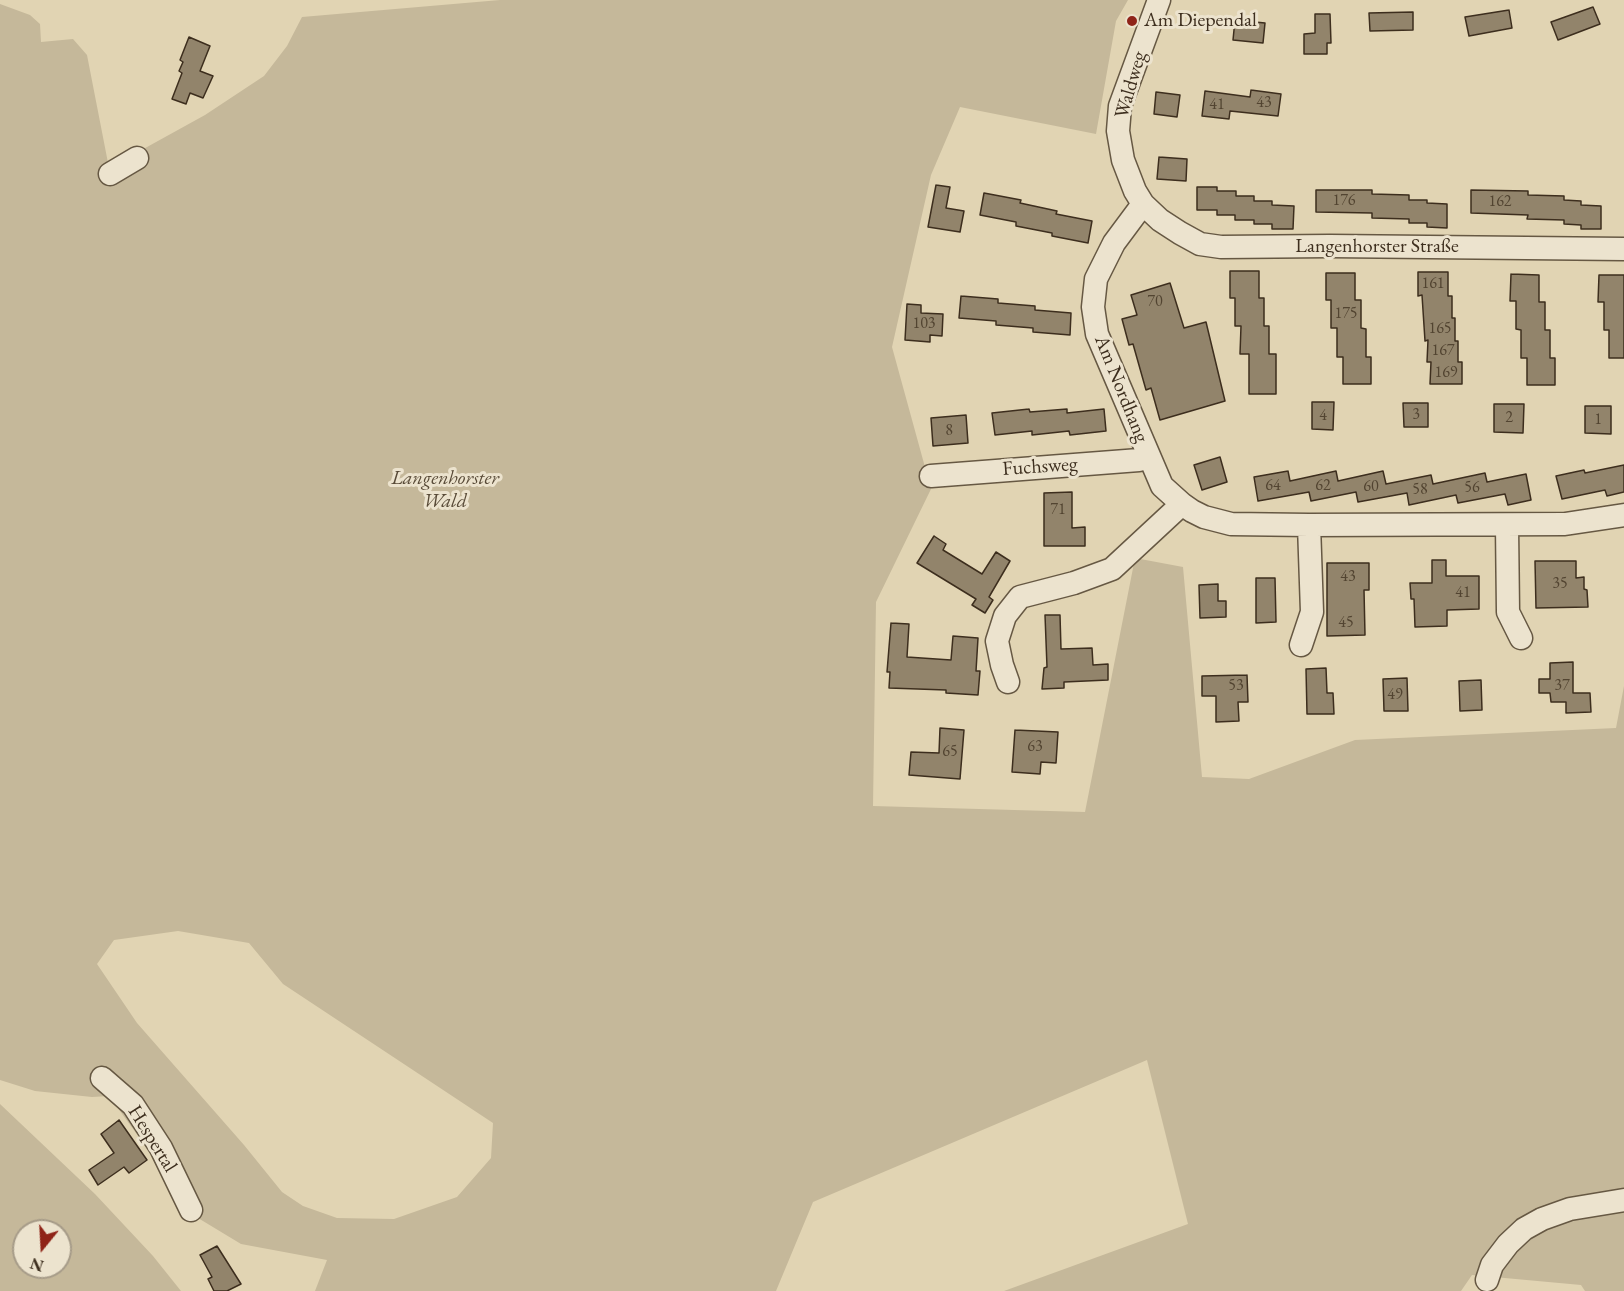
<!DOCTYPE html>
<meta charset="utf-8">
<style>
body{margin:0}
#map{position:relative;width:1624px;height:1291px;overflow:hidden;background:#e1d4b3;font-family:"EB Garamond",serif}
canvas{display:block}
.north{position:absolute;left:12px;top:1219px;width:60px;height:60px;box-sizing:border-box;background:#ece3ce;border:2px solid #a69b88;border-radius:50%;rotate:198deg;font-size:16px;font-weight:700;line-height:24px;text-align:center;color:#3d2e1e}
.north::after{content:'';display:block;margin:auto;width:21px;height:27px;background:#8f2418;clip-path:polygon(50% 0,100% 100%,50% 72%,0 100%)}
</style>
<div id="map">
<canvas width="1624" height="1291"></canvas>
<div class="north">N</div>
</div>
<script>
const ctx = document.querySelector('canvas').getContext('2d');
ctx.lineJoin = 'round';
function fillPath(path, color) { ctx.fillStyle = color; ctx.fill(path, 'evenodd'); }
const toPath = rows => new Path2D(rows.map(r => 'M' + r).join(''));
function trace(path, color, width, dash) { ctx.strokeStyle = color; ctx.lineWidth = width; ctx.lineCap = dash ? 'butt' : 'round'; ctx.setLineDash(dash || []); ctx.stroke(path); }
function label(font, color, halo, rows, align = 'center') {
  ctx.font = font + ' "EB Garamond",serif'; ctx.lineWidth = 6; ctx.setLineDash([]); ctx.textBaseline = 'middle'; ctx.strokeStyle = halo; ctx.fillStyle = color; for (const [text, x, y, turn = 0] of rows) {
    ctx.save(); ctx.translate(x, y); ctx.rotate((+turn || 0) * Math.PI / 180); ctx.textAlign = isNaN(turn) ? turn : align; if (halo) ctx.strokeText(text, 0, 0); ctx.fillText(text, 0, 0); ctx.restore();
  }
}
const green = toPath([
 [500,0,1128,0,1116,21,1096,134,960,107,931,175,892,347,931,489,876,602,873,806,1085,812,1135,558,1183,567,1202,777,1249,779,1355,740,1616,728,1624,686,1624,1291,1585,1291,1581,1285,1472,1275,1461,1291,1004,1291,1188,1224,1147,1060,813,1202,776,1291,315,1291,327,1260,241,1244,198,1218,109,1096,92,1097,35,1091,0,1080,0,4,30,15,40,24,41,42,73,39,87,55,109,168,205,115,264,76,287,46,302,17],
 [178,931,249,943,283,984,493,1123,491,1158,457,1197,394,1219,337,1218,303,1206,282,1192,244,1145,137,1023,97,964,114,940],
 [0,1104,95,1194,153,1256,181,1291,0,1291],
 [24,1231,60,1231,60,1267,24,1267]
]);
const building = toPath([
 [1593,7,1600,24,1558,40,1551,22,1593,7],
 [1509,10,1512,28,1469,36,1465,17,1509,10],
 [1413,12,1413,30,1370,31,1369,13,1413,12],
 [1315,14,1330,14,1331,43,1327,43,1327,54,1304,54,1304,34,1315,33,1315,14],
 [1235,20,1265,23,1263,43,1233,40,1235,20],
 [189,37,210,46,200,71,213,76,203,98,190,93,186,104,172,99,182,73,179,71,183,62,180,60,189,37],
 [1251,90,1281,94,1278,116,1230,111,1229,119,1202,116,1205,91,1250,97,1251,90],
 [1156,92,1180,95,1177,117,1154,114,1156,92],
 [1159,157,1187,159,1186,181,1157,179,1159,157],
 [936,185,950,187,946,208,964,211,960,232,928,227,936,185],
 [1197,187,1217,187,1217,191,1236,191,1236,196,1254,196,1254,201,1272,201,1272,205,1294,206,1293,229,1272,229,1272,224,1254,224,1254,220,1235,220,1235,215,1217,215,1217,210,1197,210,1197,187],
 [1316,190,1372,190,1372,194,1409,195,1409,200,1427,200,1427,203,1447,204,1447,228,1427,227,1427,223,1409,223,1409,219,1372,218,1372,213,1316,212,1316,190],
 [1471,190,1528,191,1528,195,1564,196,1564,200,1581,201,1581,205,1601,206,1601,229,1581,229,1581,225,1564,224,1564,220,1527,219,1528,215,1471,213,1471,190],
 [984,193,1021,200,1020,203,1057,211,1056,214,1092,221,1088,243,1052,236,1052,233,1016,226,1016,222,980,215,984,193],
 [1230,271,1259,271,1259,298,1264,298,1264,326,1269,326,1269,354,1276,354,1276,394,1249,394,1249,354,1240,354,1241,326,1235,326,1235,298,1230,298,1230,271],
 [1418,272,1448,272,1448,296,1452,296,1452,318,1455,318,1455,341,1458,341,1458,362,1462,362,1462,384,1430,384,1431,362,1427,362,1428,340,1425,341,1422,295,1418,296,1418,272],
 [1326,273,1355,273,1355,300,1361,300,1361,328,1366,329,1366,357,1371,357,1371,384,1343,384,1343,357,1337,357,1337,328,1331,328,1331,300,1326,300,1326,273],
 [1511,274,1539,275,1539,302,1545,302,1545,330,1550,330,1550,358,1555,358,1555,385,1527,385,1527,358,1521,358,1521,330,1516,329,1516,301,1510,301,1511,274],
 [1599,275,1624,275,1624,358,1609,358,1609,330,1604,330,1604,302,1598,302,1599,275],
 [1170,283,1184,328,1206,322,1225,401,1160,420,1151,388,1146,390,1133,344,1129,345,1122,319,1137,315,1131,295,1170,283],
 [961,296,998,299,998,303,1035,306,1035,310,1071,313,1070,335,1033,332,1033,328,996,325,996,321,959,318,961,296],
 [907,304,921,305,921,313,943,314,942,336,930,335,930,342,905,340,907,304],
 [1312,402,1334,402,1333,430,1312,429,1312,402],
 [1403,403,1428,403,1428,427,1404,427,1403,403],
 [1494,404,1524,404,1523,433,1494,432,1494,404],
 [1585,406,1611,406,1611,434,1585,433,1585,406],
 [1029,409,1030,412,1067,409,1067,413,1104,409,1106,431,1070,435,1069,431,1032,435,1032,431,995,435,992,413,1029,409],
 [966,415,968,443,933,446,931,418,966,415],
 [1220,457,1227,482,1202,490,1194,465,1220,457],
 [1624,465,1624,492,1607,496,1605,490,1562,499,1556,476,1584,470,1585,473,1624,465],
 [1288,471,1290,481,1336,471,1338,481,1383,471,1386,484,1431,475,1433,484,1485,473,1487,482,1526,474,1531,500,1508,505,1505,494,1458,503,1456,495,1409,505,1407,493,1358,502,1356,492,1311,501,1309,492,1258,501,1254,477,1288,471],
 [1072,492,1072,528,1085,527,1085,546,1044,546,1044,493,1072,492],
 [934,536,946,544,943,550,982,574,996,552,1010,561,989,597,993,600,985,613,972,605,976,599,917,563,934,536],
 [1432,560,1446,560,1446,576,1479,576,1479,609,1447,610,1447,626,1415,627,1414,599,1411,599,1410,583,1432,583,1432,560],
 [1535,561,1576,561,1576,578,1584,577,1584,589,1587,590,1588,607,1536,608,1535,561],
 [1327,563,1369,563,1369,590,1364,590,1365,635,1327,636,1327,563],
 [1256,578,1275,578,1276,622,1256,623,1256,578],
 [1218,584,1218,601,1226,601,1226,617,1200,618,1199,585,1218,584],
 [1045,615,1060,615,1061,649,1092,648,1093,665,1108,664,1108,680,1064,682,1064,688,1042,689,1044,668,1047,667,1045,615],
 [891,623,909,624,907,657,951,660,953,636,978,638,976,671,980,671,978,695,946,693,946,690,889,688,890,672,887,672,891,623],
 [1573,662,1573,693,1590,693,1591,712,1566,713,1566,702,1551,702,1550,693,1539,693,1539,679,1550,679,1550,663,1573,662],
 [1326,668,1327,693,1333,693,1334,714,1307,714,1306,669,1326,668],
 [1247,675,1248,702,1238,702,1239,721,1216,722,1216,696,1202,696,1202,676,1247,675],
 [1407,678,1408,711,1384,711,1383,679,1407,678],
 [1481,680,1482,710,1460,711,1459,681,1481,680],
 [940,728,964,730,960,779,909,775,911,752,939,753,940,728],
 [1015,730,1058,732,1056,763,1041,762,1040,774,1012,772,1015,730],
 [119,1120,147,1160,129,1173,124,1167,98,1185,89,1170,114,1153,101,1134,119,1120],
 [217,1246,241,1284,227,1291,214,1291,208,1279,212,1277,200,1255,217,1246]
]);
const minor = toPath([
 [1159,0,1120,106,1118,131,1123,160,1135,191,1143,204,1160,220,1180,233,1200,244,1221,247,1330,246,1624,249],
 [110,174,137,158],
 [1143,204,1114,243,1096,279,1093,307,1097,334,1162,486,1182,504,1192,511,1204,517,1231,524,1309,525,1565,524,1624,515],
 [931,476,1139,460,1149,457],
 [1507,526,1508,612,1521,638],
 [1301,645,1312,612,1309,525],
 [1008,682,1002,665,997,641,1005,616,1020,597,1074,583,1112,569,1182,504],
 [102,1078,133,1105,161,1148,191,1210],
 [1487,1280,1492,1265,1508,1244,1524,1229,1542,1219,1570,1209,1624,1200]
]);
const markers = [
 [1132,21,6,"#8f2418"]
];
const numberNames = [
 ["43",1264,103],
 ["41",1217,105],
 ["176",1344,201],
 ["162",1500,202],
 ["161",1433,284],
 ["70",1155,302],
 ["175",1346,314],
 ["103",924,324],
 ["165",1440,329],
 ["167",1443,351],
 ["169",1446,373],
 ["3",1416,415],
 ["4",1323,416],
 ["2",1509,418],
 ["1",1598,420],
 ["8",949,431],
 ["64",1273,486],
 ["62",1323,486],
 ["60",1371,487],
 ["56",1472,488],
 ["58",1420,490],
 ["71",1058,510],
 ["43",1348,577],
 ["35",1560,584],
 ["41",1463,593],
 ["45",1346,623],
 ["53",1236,686],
 ["37",1562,686],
 ["49",1395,695],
 ["63",1035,747],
 ["65",950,752]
];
const poiNames = [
 ["Am Diependal",1144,21]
];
const streetNames = [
 ["Waldweg",1131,85,-74],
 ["Langenhorster Straße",1377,247],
 ["Am Nordhang",1121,389,68],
 ["Fuchsweg",1040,467,-4],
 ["Hespertal",152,1139,58]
];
const parkNames = [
 ["Langenhorster",445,479],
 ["Wald",445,502]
];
fillPath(green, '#c5b89a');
fillPath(building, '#92846b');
trace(building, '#3d2e1e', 1.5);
trace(minor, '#665843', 25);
trace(minor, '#ece3ce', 22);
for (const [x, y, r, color] of markers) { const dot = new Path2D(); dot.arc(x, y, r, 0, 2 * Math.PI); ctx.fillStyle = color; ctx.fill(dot); trace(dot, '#ece3ce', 2); }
label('16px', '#524431', null, numberNames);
label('20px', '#3d2e1e', '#ece3ce', poiNames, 'left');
label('20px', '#3d2e1e', '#ece3ce', streetNames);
label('italic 20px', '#584a37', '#ece3ce', parkNames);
</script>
